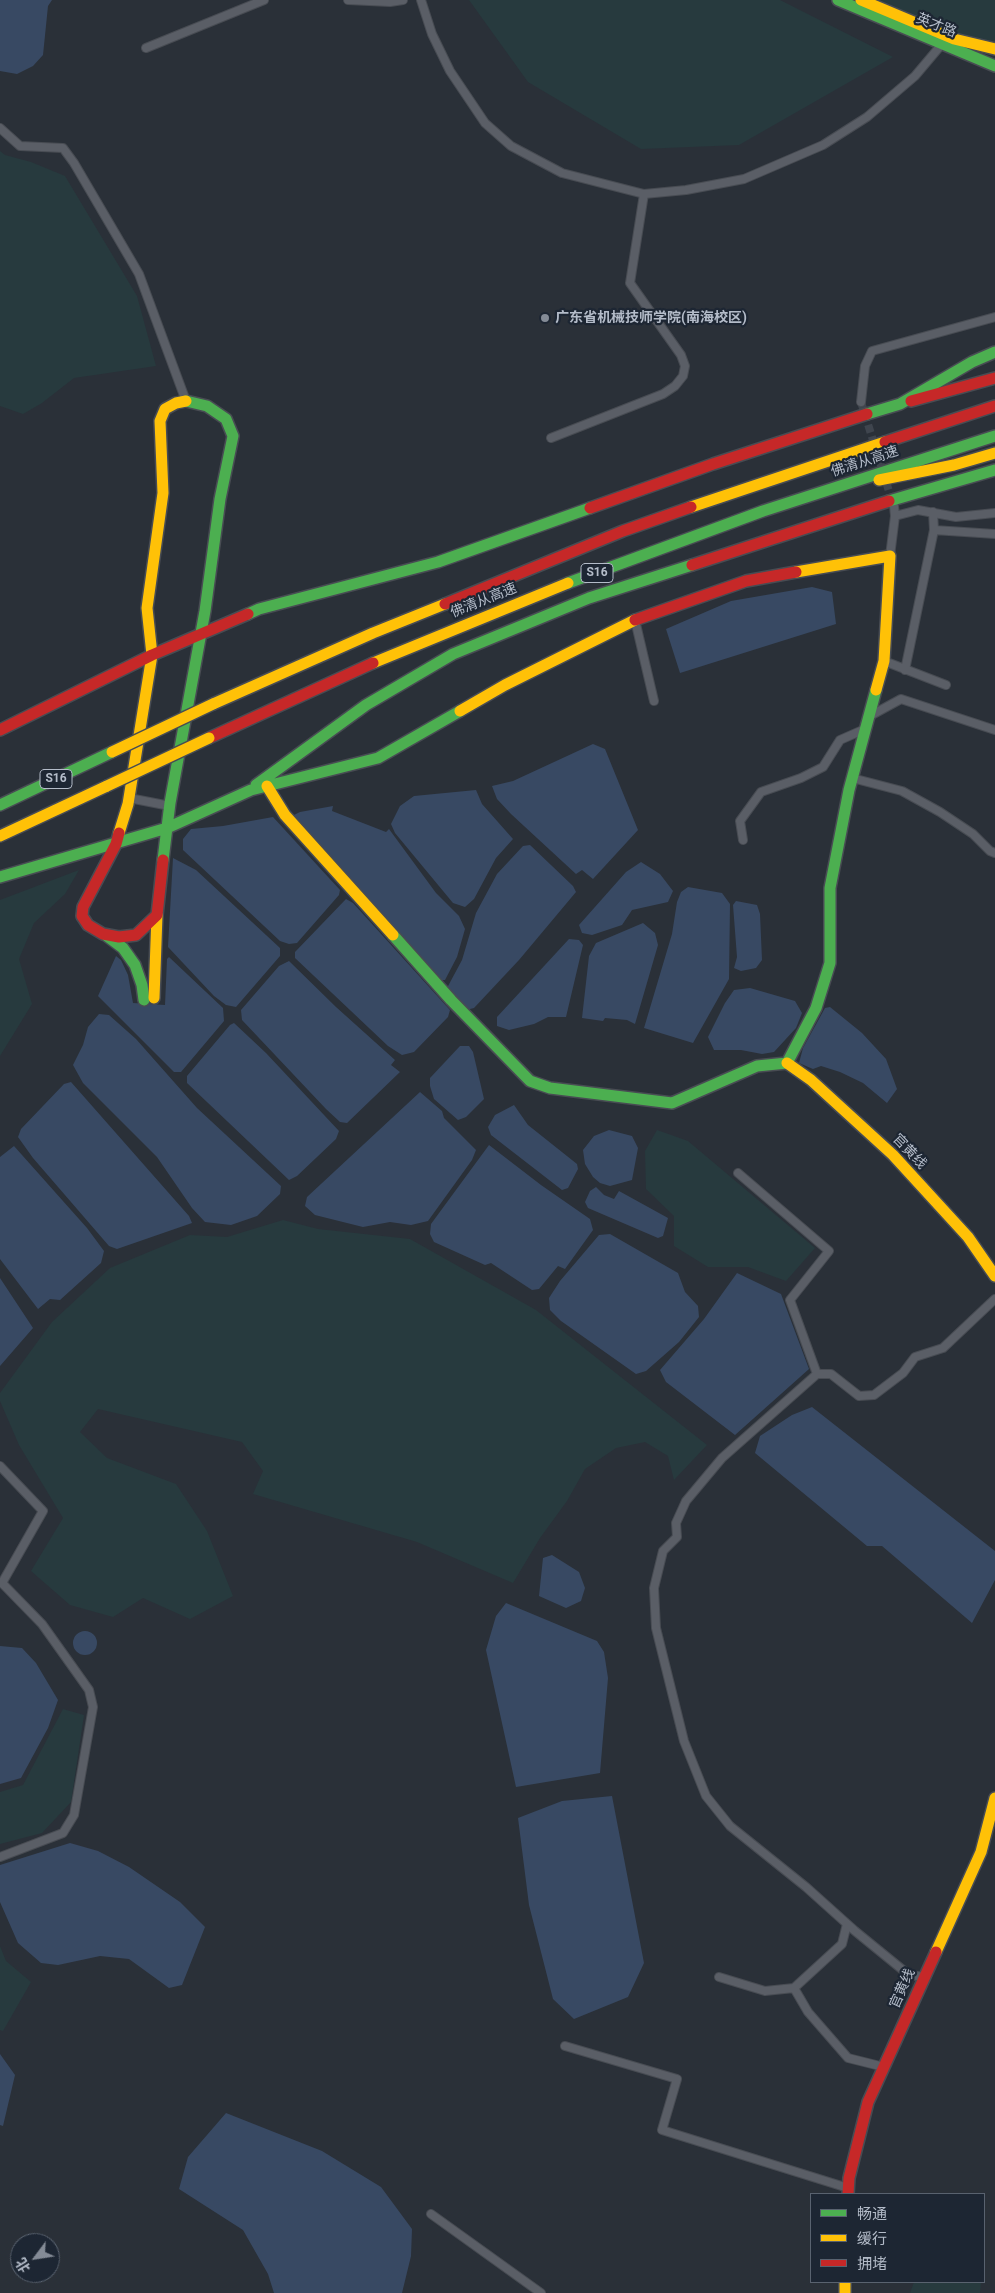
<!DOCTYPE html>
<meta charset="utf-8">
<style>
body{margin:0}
#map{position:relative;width:995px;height:2293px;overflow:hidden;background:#2a3038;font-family:Roboto,"Noto Sans SC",sans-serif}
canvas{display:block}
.legend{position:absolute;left:810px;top:2193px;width:175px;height:90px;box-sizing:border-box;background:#1d2633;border:1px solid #59626f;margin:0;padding:6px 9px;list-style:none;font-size:15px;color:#b4bcc9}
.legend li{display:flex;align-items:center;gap:10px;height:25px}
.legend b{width:25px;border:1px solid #59626f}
.north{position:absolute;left:10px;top:2233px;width:50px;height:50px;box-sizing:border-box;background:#1d2633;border:1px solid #59626f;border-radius:50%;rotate:239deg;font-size:14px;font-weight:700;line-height:20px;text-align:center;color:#b4bcc9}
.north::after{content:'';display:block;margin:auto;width:18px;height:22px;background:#848b96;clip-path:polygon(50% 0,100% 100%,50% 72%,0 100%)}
</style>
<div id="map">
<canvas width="995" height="2293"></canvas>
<ul class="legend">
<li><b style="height:6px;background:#4caf50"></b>畅通</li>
<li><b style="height:6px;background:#ffc107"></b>缓行</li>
<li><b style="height:6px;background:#c62828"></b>拥堵</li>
</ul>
<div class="north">北</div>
</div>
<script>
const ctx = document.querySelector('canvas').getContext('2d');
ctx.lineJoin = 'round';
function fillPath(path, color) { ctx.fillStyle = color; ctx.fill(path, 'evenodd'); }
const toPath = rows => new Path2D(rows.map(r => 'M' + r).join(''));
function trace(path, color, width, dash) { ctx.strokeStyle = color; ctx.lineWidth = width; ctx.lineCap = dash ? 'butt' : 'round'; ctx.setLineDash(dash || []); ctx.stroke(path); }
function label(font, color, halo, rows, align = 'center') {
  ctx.font = font + ' Roboto,"Noto Sans SC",sans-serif'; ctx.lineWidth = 4.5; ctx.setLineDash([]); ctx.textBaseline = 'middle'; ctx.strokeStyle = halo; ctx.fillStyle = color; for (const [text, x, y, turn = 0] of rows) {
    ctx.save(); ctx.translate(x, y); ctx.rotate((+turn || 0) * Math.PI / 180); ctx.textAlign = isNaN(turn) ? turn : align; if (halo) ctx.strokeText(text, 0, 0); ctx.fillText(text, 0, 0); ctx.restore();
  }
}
const green = toPath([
 [469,0,780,0,893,57,739,145,641,149,528,82],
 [873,0,995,0,995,43,947,31],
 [0,151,5,155,31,162,65,176,137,296,156,366,74,378,42,403,23,414,0,406],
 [79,870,65,894,34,923,19,959,32,1004,0,1056,0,900],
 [657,1130,688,1141,815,1248,786,1281,748,1267,708,1267,674,1246,674,1216,646,1189,645,1151],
 [283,1220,318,1229,410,1239,536,1310,707,1445,674,1480,668,1456,645,1442,616,1448,585,1469,567,1501,540,1538,513,1583,417,1542,253,1494,263,1471,242,1442,98,1409,80,1432,107,1458,176,1484,207,1531,233,1596,190,1619,143,1598,113,1617,70,1605,31,1571,63,1518,19,1445,0,1401,0,1393,52,1322,110,1268,190,1235,227,1237],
 [63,1709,84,1715,71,1802,42,1833,0,1844,0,1792,23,1785],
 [0,1946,6,1961,31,1982,3,2031,0,2030],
 [914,2282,981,2282,980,2293,910,2293]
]);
const water = toPath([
 [0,0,52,0,48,6,43,55,33,66,17,74,0,71],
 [812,587,832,592,836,624,680,673,666,629,731,601],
 [593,744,605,749,638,830,593,879,582,870,576,874,511,814,497,799,492,786,513,781],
 [476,790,482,804,513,839,496,858,474,899,465,907,453,903,395,833,391,824,400,806,414,796],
 [333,806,332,811,386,832,389,829,436,893,459,916,465,929,457,957,445,980,437,980,292,816,300,812],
 [273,817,340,890,339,895,297,943,289,944,280,941,183,850,183,839,191,829,223,826],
 [530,845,573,886,576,892,519,960,474,1008,466,1010,447,988,462,960,476,913,497,874,523,846],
 [173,858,196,870,280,948,280,956,236,1007,226,1005,214,996,168,947],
 [641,862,660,874,673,891,668,902,632,910,622,925,592,935,582,933,579,925,626,872],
 [688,887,722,893,730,904,729,979,693,1043,644,1028,672,934,677,902,681,892],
 [346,899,353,903,450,1010,448,1017,414,1052,402,1055,388,1046,295,958,295,952],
 [736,901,757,905,760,914,762,960,756,968,741,971,734,968,737,957,733,905],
 [643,923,655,933,658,945,635,1024,627,1020,605,1018,603,1021,582,1018,589,956,596,943],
 [569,939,579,940,583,945,566,1017,548,1017,534,1024,509,1030,497,1026,497,1017],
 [116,956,121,960,128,975,133,1003,165,1005,167,959,169,957,223,1008,224,1021,181,1072,174,1072,98,996],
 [289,961,336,1007,395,1060,391,1065,400,1072,347,1123,340,1122,326,1109,242,1020,241,1010,279,966],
 [750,988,795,1001,802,1013,796,1028,774,1052,762,1054,741,1050,714,1050,708,1037,725,1003,734,990],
 [830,1007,862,1033,886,1059,897,1089,887,1103,863,1083,840,1072,821,1066,813,1069,799,1063,803,1048,825,1008],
 [99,1014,109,1015,136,1039,197,1108,281,1186,280,1194,257,1216,231,1225,205,1222,192,1208,157,1157,83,1083,73,1065,83,1045,88,1027],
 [234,1023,266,1053,339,1131,336,1139,297,1176,289,1180,187,1083,187,1076,230,1025],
 [460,1046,469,1046,473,1052,484,1099,466,1117,458,1120,434,1099,430,1086,430,1078],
 [71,1082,189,1216,192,1223,117,1249,109,1246,33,1158,18,1137,21,1129,64,1084],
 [420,1092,442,1111,444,1118,476,1150,472,1160,428,1221,411,1225,390,1222,363,1227,315,1215,305,1206,307,1197],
 [514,1105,528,1125,577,1164,578,1169,568,1188,562,1190,491,1135,488,1127,495,1115],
 [609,1130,632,1136,638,1148,632,1180,610,1186,600,1183,593,1177,585,1164,583,1150,594,1136],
 [489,1145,541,1185,590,1219,593,1230,565,1269,558,1266,539,1289,532,1290,491,1263,485,1265,434,1242,430,1234,431,1224],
 [14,1146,87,1228,104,1251,101,1263,60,1300,50,1299,38,1309,0,1259,0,1157],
 [596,1187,604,1195,614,1199,619,1191,668,1218,663,1236,658,1238,588,1208,585,1202,590,1191],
 [610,1234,678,1273,685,1292,698,1306,699,1317,679,1342,646,1371,636,1374,561,1321,550,1310,549,1298,560,1281,599,1235],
 [737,1273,781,1294,809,1369,735,1435,666,1382,660,1370,704,1319],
 [0,1278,33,1328,0,1366],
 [812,1407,995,1551,995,1580,972,1623,882,1546,867,1546,755,1453,760,1436,792,1415],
 [552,1555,579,1572,585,1588,581,1601,566,1608,539,1596,543,1558],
 [506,1603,597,1641,604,1652,608,1678,600,1773,516,1787,486,1650,496,1616],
 '73 1643a12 12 0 1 1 24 0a12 12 0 1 1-24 0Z',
 [0,1646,22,1648,36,1663,58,1700,48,1728,21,1778,0,1784],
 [612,1796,644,1963,628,1997,574,2019,553,1999,529,1905,518,1818,562,1801],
 [70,1843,98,1851,129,1867,180,1902,205,1927,182,1985,169,1988,129,1959,100,1956,58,1965,41,1963,18,1943,0,1902,0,1865],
 [0,2054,15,2075,3,2126,0,2125],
 [226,2113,322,2151,381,2187,412,2229,411,2256,402,2293,274,2293,268,2274,243,2230,179,2189,188,2157]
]);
const streetTunnel = toPath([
 [861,402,893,504]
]);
const street = toPath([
 [348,0,390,2,403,0],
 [421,0,432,34,450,71,485,123,511,146,562,173,644,194,686,190,744,179,823,145,867,117,915,76,942,44],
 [146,48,264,0],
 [0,128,20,146,63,148,74,163,139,274,186,401],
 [861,402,865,366,872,351,995,317],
 [551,438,663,394,675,386,683,376,685,366,681,355,630,283,644,194],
 [933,512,934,530,995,534],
 [895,516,918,510,956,517,995,513],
 [890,556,895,516,894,506],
 [635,620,654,701],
 [884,661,946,685],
 [905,670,934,530],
 [868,717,901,699,995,730],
 [852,778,902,791,940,812,973,834,990,851,995,853],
 [129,798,170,806],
 [743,840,740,821,761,792,801,778,823,767,840,740,865,729],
 [738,1173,829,1251,790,1300,817,1374],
 [0,1466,43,1511,2,1583,42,1624,89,1690,93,1707,74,1815,63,1833,0,1857],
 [847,1924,842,1944,794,1988,808,2012,848,2058,884,2067],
 [719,1977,765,1991,794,1988],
 [925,1977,909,1975,855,1931,806,1887,730,1826,706,1796,684,1741,656,1628,654,1588,663,1551,677,1537,676,1523,686,1501,722,1458,817,1374,831,1374,859,1396,874,1395,903,1373,915,1357,943,1348,995,1299],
 [565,2046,677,2079,662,2130,848,2188],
 [431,2214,541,2293]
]);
const fast = toPath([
 [838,0,995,66],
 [867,414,900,404,972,362,995,352],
 [889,501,995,470],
 [568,583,763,511,995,436],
 [248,614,259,609,438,562,590,508],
 [256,785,366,705,453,654,589,598,692,565],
 [0,805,112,752],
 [163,860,170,803,205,611,220,499,233,436,226,419,207,406,186,401],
 [0,877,167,828,251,790,378,758,460,711],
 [393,935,451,1000,530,1081,550,1088,672,1103,757,1066,787,1063],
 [107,936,123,948,135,965,142,985,144,1000],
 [787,1063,816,1008,830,963,830,888,849,790,876,690]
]);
const slow = toPath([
 [861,0,954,39,995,49],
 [879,480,954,465,995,453],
 [691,507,885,442],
 [796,572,890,556,884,661,876,690],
 [373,663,568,583],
 [213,704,373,633,445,604],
 [460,711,505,685,635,620],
 [267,786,285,815,393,935],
 [119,833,128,804,152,655,147,608,163,493,160,421,165,409,176,403,186,401],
 [0,836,107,786],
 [154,998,157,915],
 [787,1063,811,1080,893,1155,968,1237,995,1276],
 [936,1952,981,1852,995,1798],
 [845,2282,845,2293]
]);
const jam = toPath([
 [911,401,995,378],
 [885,442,995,406],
 [590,508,713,464,867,414],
 [692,565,889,501],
 [445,604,623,531,691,507],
 [635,620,746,581,796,572],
 [0,730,152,655,248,614],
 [209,738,373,663],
 [119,833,116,844,83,907,82,916,88,925,103,934,119,937,136,935,157,915,163,860],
 [848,2194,849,2178,868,2102,936,1952]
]);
const slowBridge = toPath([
 [112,752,213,704],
 [107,786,209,738]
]);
const markers = [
 [545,318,5,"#848b96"]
];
const shields = [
 [597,573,32],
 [56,779,32]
];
const shieldNames = [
 ["S16",597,573],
 ["S16",56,779]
];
const streetNames = [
 ["英才路",936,26,22],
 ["佛清从高速",865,462,-18],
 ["佛清从高速",484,601,-22],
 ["官黄线",909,1152,46],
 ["官黄线",903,1989,-66]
];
const poiNames = [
 ["广东省机械技师学院(南海校区)",555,318]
];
fillPath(green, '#273a3e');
fillPath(water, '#384963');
trace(streetTunnel, '#3f454e', 8, [8, 4]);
trace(street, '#484c53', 10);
trace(fast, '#484c53', 14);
trace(slow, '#484c53', 14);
trace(jam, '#484c53', 14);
trace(street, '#5a5e66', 8);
trace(fast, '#4caf50', 11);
trace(slow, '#ffc107', 11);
trace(jam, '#c62828', 11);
trace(slowBridge, '#474c53', 14, []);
trace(slowBridge, '#ffc107', 11);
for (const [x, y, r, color] of markers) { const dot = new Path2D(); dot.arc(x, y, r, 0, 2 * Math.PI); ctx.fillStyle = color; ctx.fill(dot); trace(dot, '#1d2633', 2); }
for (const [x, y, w] of shields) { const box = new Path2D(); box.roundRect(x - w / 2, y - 9.5, w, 19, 4); ctx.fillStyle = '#1d2633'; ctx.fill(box); trace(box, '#b4bcc9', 1); }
label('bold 12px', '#b4bcc9', null, shieldNames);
label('14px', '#b4bcc9', '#1d2633', streetNames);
label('bold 14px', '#b4bcc9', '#1d2633', poiNames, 'left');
</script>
